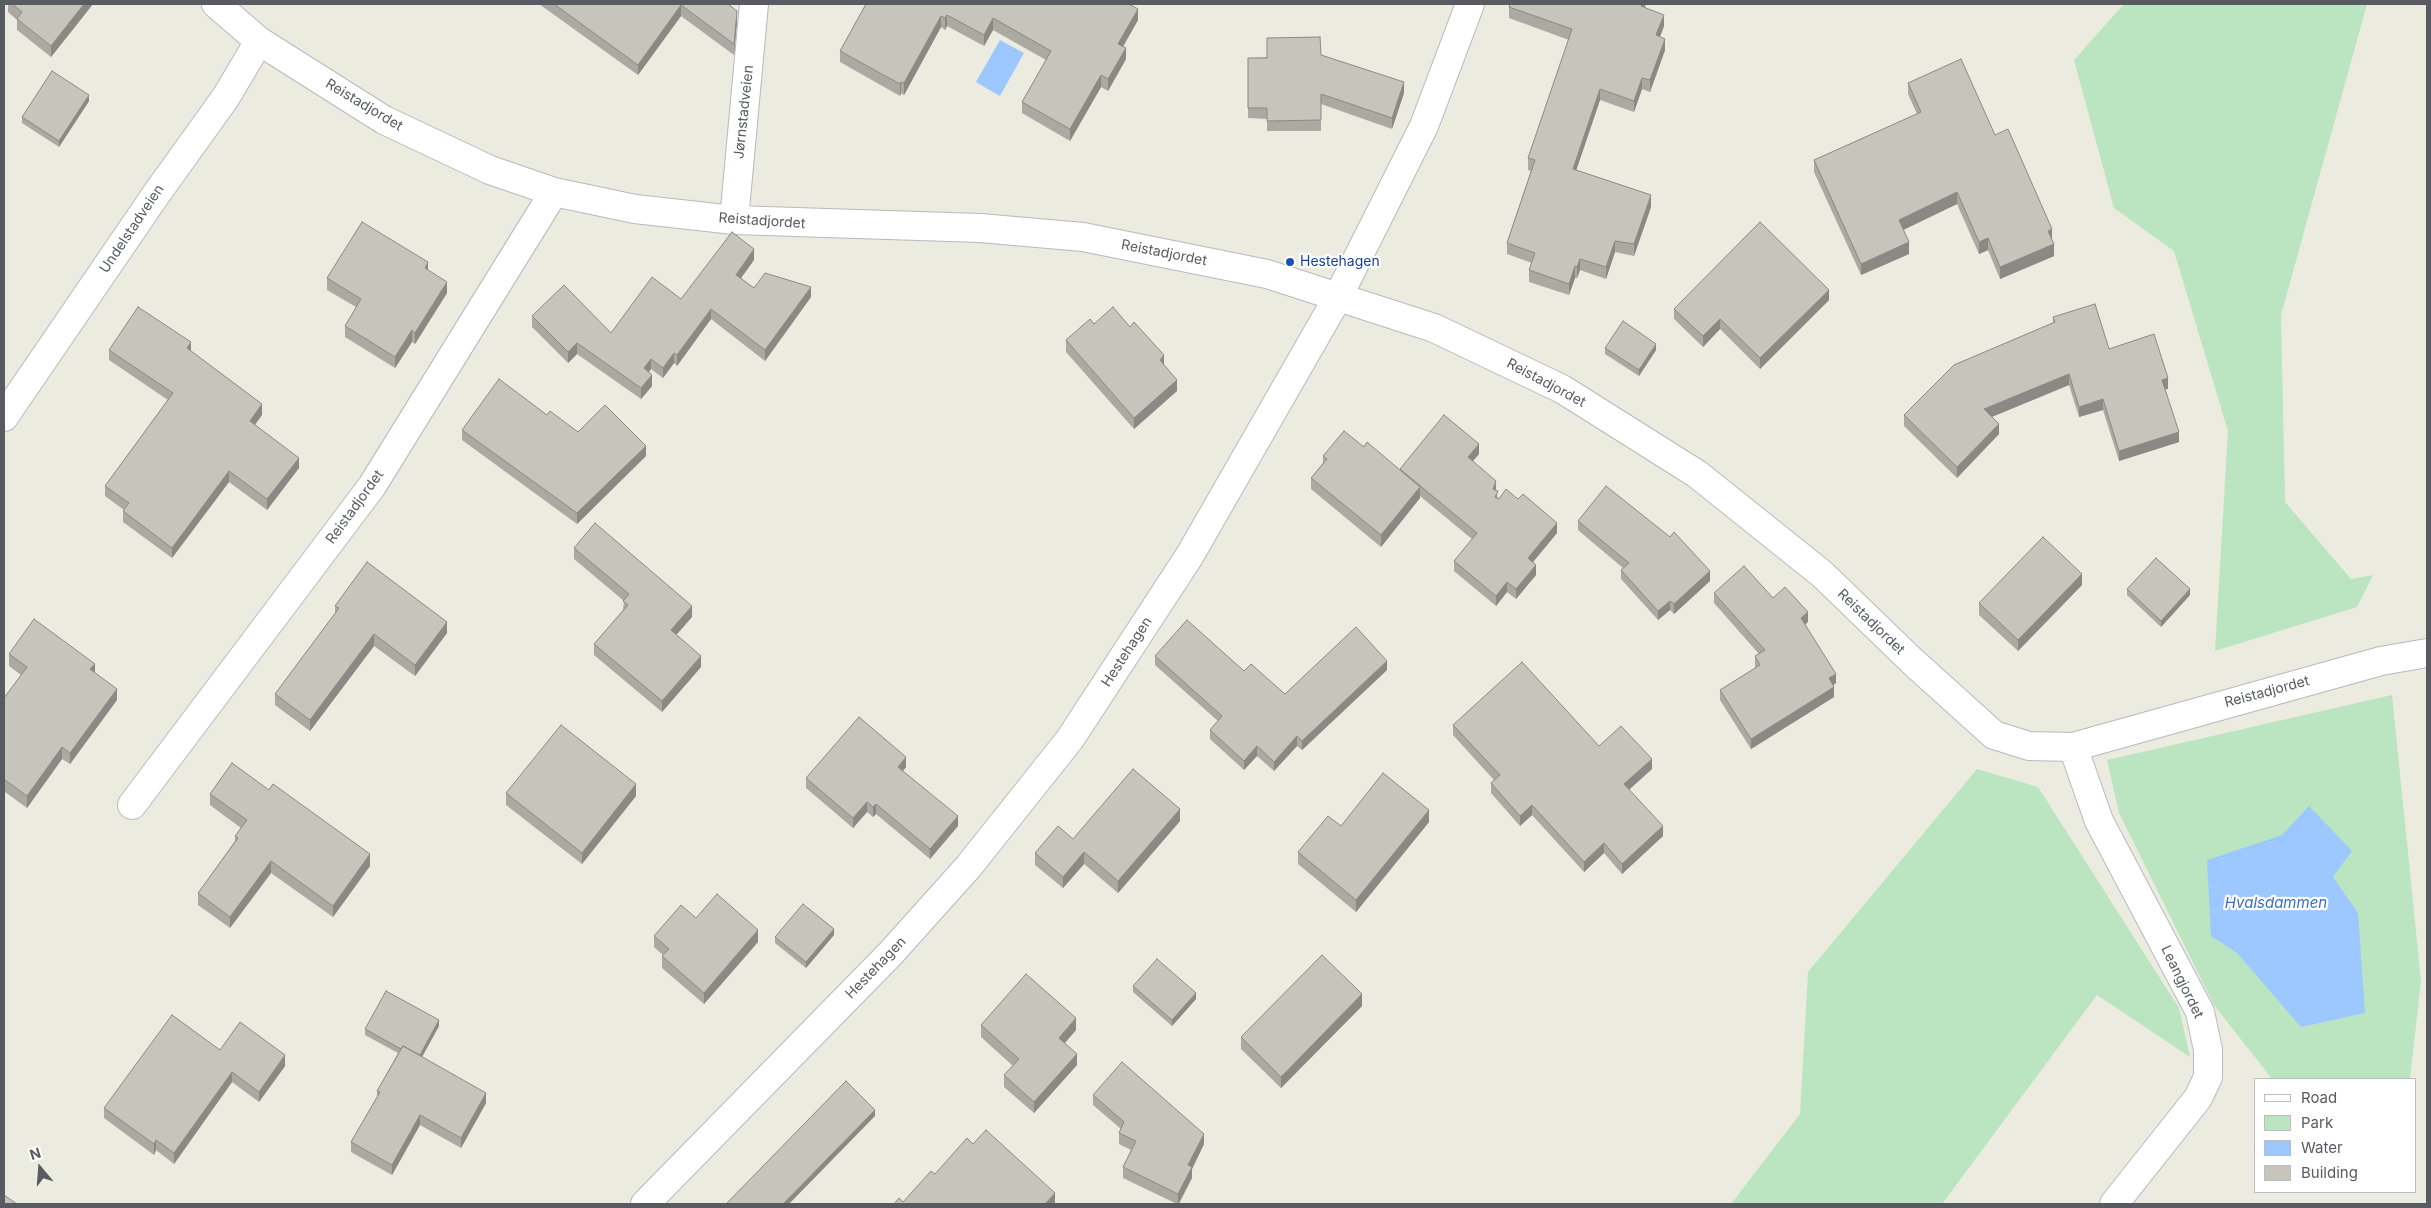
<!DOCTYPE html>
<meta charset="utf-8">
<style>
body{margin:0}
#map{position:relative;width:2431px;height:1208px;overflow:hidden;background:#ecebdf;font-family:Inter,sans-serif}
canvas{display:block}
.frame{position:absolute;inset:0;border:5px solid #585b61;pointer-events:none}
.legend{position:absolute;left:2254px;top:1078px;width:162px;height:115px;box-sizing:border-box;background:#fff;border:1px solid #bcbdc0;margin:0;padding:6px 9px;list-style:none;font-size:15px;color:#585b61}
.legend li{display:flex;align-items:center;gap:10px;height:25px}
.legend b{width:25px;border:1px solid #bcbdc0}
.north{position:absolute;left:15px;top:1143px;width:50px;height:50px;-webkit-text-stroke:4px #fff;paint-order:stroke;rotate:342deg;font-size:14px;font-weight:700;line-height:20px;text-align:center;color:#585b61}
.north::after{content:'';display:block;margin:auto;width:18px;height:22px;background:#585b61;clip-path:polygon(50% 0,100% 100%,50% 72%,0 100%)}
</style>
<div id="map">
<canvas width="2431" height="1208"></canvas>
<div class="frame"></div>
<ul class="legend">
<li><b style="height:6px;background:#fff"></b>Road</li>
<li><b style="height:14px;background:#bae5c0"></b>Park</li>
<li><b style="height:14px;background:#9cc8ff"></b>Water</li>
<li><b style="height:14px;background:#c7c4bc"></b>Building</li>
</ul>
<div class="north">N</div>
</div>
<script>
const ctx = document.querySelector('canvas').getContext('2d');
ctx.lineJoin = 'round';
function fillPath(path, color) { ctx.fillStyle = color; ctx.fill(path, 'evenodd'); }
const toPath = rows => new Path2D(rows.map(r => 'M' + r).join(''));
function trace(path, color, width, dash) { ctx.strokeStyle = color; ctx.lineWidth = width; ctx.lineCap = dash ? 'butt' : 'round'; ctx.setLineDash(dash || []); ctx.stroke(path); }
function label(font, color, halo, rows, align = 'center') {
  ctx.font = font + ' Inter,sans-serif'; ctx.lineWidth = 4.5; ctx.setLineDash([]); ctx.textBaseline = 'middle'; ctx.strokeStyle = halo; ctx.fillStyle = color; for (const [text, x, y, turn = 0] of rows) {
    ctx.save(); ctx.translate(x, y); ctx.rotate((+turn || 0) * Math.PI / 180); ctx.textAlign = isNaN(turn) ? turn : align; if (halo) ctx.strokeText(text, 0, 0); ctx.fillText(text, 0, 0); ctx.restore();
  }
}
const green = toPath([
 [2124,4,2367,4,2281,315,2285,502,2351,579,2373,575,2357,607,2215,651,2228,431,2174,251,2114,208,2074,60],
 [2392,695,2421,981,2410,1079,2272,1079,2214,1005,2119,813,2107,760],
 [1977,769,2038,787,2179,1008,2190,1057,2097,995,1942,1204,1731,1204,1800,1114,1808,972]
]);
const water = toPath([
 [1000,40,1024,53,1000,96,976,82],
 [2309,806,2352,851,2333,877,2358,913,2365,1013,2301,1027,2237,953,2211,936,2207,860,2282,835]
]);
const minor = toPath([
 [216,4,259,41,384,120,490,170,554,192,635,209,734,220,980,228,1083,237,1267,274,1434,328,1562,389,1697,474,1822,574,1912,661,1994,735,2029,746,2073,747,2381,661,2427,653],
 [734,220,754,4],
 [4,417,157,193,226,97,259,41],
 [2073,747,2099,821,2200,1012,2208,1050,2208,1077,2198,1098,2114,1204],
 [132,805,372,486,554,192],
 [645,1204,891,953,969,866,1070,739,1190,555,1338,297,1424,126,1470,4]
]);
const wall = toPath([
 [7,4,93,4,51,57,17,30,17,20,8,12,8,4],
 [539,4,728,4,737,21,734,55,681,16,638,75],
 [866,4,1138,20,1123,47,1126,59,1108,91,1101,87,1070,141,1022,113,1022,102,1046,60,993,30,984,46,947,26,945,30,941,27,904,95,901,93,900,96,840,62,840,51],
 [1509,7,1644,8,1664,26,1660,37,1665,50,1650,92,1642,89,1634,112,1600,100,1576,170,1651,207,1634,256,1615,252,1606,279,1580,270,1577,278,1575,278,1569,295,1529,282,1529,270,1532,263,1507,254,1507,243,1531,171,1528,170,1528,158,1569,40,1509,18],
 [1321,55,1404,93,1392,129,1321,104,1321,131,1267,131,1267,119,1248,118,1248,58],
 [1908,83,1995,135,2052,241,2054,256,2000,279,1988,250,1979,254,1957,204,1903,230,1909,254,1861,275,1814,172,1814,160,1917,114,1908,94],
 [89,101,59,147,22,123,22,117],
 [754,260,741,278,754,288,811,297,765,361,711,319,677,366,674,363,663,378,651,369,649,372,652,386,641,399,577,354,568,363,532,327,532,316,611,333,681,299],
 [428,270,447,293,415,344,412,342,395,368,345,337,345,326,356,307,327,290,327,278],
 [1829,300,1760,369,1720,329,1703,347,1674,319,1674,309],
 [2053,317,2109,349,2168,389,2165,389,2179,442,2119,461,2103,410,2079,417,2069,385,1992,417,1999,434,1957,478,1904,426,1904,415,2053,323],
 [1094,324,1177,391,1134,429,1066,352,1066,340],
 [1605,348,1656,350,1639,376,1605,354],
 [109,350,191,351,262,415,255,425,299,468,267,510,229,482,172,558,123,522,123,511,124,510,105,496,105,486,168,400,109,360],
 [547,415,578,432,646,456,577,524,462,440,462,430],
 [1364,447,1400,470,1479,454,1473,461,1496,490,1498,498,1557,533,1533,562,1536,575,1516,599,1507,592,1496,606,1454,571,1454,561,1472,539,1420,496,1420,498,1381,547,1311,489,1311,478,1323,463,1323,456],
 [1578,521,1710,581,1674,614,1670,610,1658,620,1621,579,1621,570,1623,568,1578,530],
 [574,548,692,617,676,635,701,667,662,712,594,655,594,644,623,610,624,601,574,559],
 [2082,585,2018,651,1979,615,1979,603],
 [2127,589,2190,595,2161,627,2127,595],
 [1714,593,1773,598,1808,622,1805,624,1836,683,1833,685,1834,697,1751,749,1720,700,1720,690,1755,668,1755,656,1759,654,1714,603],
 [335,606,447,633,415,676,374,646,310,731,275,705,275,694,335,614],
 [9,654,95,673,117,700,70,764,62,759,27,808,5,792,4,794,4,698,21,675,9,666],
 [1155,656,1244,671,1285,694,1387,670,1302,750,1297,746,1274,771,1257,756,1244,770,1210,739,1210,730,1218,721,1155,665],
 [1453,725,1599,746,1652,769,1629,790,1663,836,1622,874,1604,853,1584,872,1532,815,1520,826,1491,793,1491,783,1494,780,1453,735],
 [906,767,903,771,958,826,930,859,876,814,873,817,867,812,853,828,806,788,806,778],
 [506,793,636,796,582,864,506,805],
 [210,794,370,866,333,917,271,873,230,928,198,905,198,893,235,841,235,836,241,828,210,805],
 [1180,821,1118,893,1084,864,1063,888,1035,865,1035,853,1073,839],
 [1429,822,1356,912,1298,864,1298,852,1341,826],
 [696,918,758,942,704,1004,662,968,662,956,663,955,654,947,654,936],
 [834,935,806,968,775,943,775,937],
 [1133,986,1196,999,1172,1026,1133,992],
 [1362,1006,1281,1088,1241,1049,1241,1037],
 [981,1025,1076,1030,1064,1043,1077,1065,1034,1113,1004,1087,1004,1075,1013,1066,981,1037],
 [439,1026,422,1057,486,1103,461,1148,420,1125,392,1175,351,1152,351,1142,377,1097,377,1091,398,1053,365,1035,365,1029],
 [220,1050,285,1066,259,1102,232,1082,174,1164,156,1150,154,1155,104,1118,104,1108],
 [1093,1095,1204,1144,1192,1169,1192,1178,1179,1204,1177,1204,1123,1178,1123,1167,1131,1150,1119,1144,1119,1133,1121,1129,1093,1105]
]);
const shadedWall = toPath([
 [84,4,93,4,51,57,51,46],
 [1642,4,1646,4,1641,18,1641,6],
 [681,5,681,16,638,75,638,65],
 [1138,9,1138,20,1118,55,1118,44],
 [737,11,737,21,734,55,734,44],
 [947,15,947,26,945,30,945,18],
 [1664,15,1664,26,1656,47,1656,35],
 [941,16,941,27,904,95,904,83],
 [993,18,993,30,984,46,984,35],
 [1665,39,1665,50,1650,92,1650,80],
 [1126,48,1126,59,1108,91,1108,79],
 [1101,75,1101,87,1070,141,1070,129],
 [1642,78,1642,89,1634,112,1634,101],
 [901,82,901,93,900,96,900,84],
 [1404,82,1404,93,1392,129,1392,118],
 [1600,89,1600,100,1573,180,1573,169],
 [89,95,89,101,59,147,59,141],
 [1957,192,1957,204,1899,232,1899,220],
 [1651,195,1651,207,1634,256,1634,244],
 [2052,229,2052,241,2048,231],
 [1988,238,1988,250,1979,254,1979,242],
 [1615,241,1615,252,1606,279,1606,267],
 [1909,242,1909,254,1861,275,1861,264],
 [2054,244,2054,256,2000,279,2000,267],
 [754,249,754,260,736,285,736,275],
 [1580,259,1580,270,1577,278,1577,267],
 [428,262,428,274,425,268],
 [1575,266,1575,278,1569,295,1569,284],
 [447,282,447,293,415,344,415,333],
 [811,287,811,297,765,361,765,350],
 [1829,290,1829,300,1760,369,1760,358],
 [711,309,711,319,677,366,677,355],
 [1720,319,1720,329,1703,347,1703,336],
 [412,330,412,342,395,368,395,357],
 [191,342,191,352,187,348],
 [577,343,577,354,568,363,568,352],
 [1656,344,1656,350,1639,376,1639,370],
 [674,353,674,363,663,378,663,368],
 [1164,355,1164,367,1160,360],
 [651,359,651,369,644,378,644,368],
 [2069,374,2069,385,1984,420,1984,409],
 [652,375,652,386,641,399,641,388],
 [2168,378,2168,389,2162,390,2162,380],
 [1177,380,1177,391,1134,429,1134,418],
 [2103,399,2103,410,2079,417,2079,407],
 [262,404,262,415,250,431,250,421],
 [1999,424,1999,434,1957,478,1957,467],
 [2179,432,2179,442,2119,461,2119,451],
 [1479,444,1479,454,1468,467,1468,457],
 [646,446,646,456,577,524,577,513],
 [299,458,299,468,267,510,267,499],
 [229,471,229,482,172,558,172,548],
 [1496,481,1496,491,1493,489],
 [1420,487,1420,498,1381,547,1381,535],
 [1557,523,1557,533,1528,568,1528,558],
 [1536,565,1536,575,1516,599,1516,589],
 [1710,571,1710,581,1674,614,1674,604],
 [2082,574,2082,585,2018,651,2018,640],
 [1507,582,1507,592,1496,606,1496,596],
 [2190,589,2190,595,2161,627,2161,621],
 [1670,601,1670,610,1658,620,1658,611],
 [692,606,692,617,671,641,671,630],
 [1808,612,1808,622,1801,628,1801,618],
 [447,622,447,633,415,676,415,665],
 [374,634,374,646,310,731,310,720],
 [701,656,701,667,662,712,662,701],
 [1387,661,1387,670,1302,750,1302,741],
 [95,664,95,675,90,669],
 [1836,674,1836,683,1829,688,1829,678],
 [1834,687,1834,697,1751,749,1751,739],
 [117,689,117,700,70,764,70,753],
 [1297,736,1297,746,1274,771,1274,762],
 [1257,746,1257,756,1244,770,1244,761],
 [62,747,62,759,27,808,27,796],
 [906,757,906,767,898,777,898,767],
 [1652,759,1652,769,1624,794,1624,784],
 [5,780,5,792,4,794,4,782],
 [636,784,636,796,582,864,582,853],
 [867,802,867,812,853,828,853,818],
 [876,804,876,814,873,817,873,807],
 [1532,805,1532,815,1520,826,1520,816],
 [1180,809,1180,821,1118,893,1118,881],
 [1429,810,1429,822,1356,912,1356,900],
 [958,816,958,826,930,859,930,849],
 [1663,826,1663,836,1622,874,1622,864],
 [1604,843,1604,853,1584,872,1584,862],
 [1084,852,1084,864,1063,888,1063,877],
 [370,854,370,866,333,917,333,906],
 [271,861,271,873,230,928,230,917],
 [834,929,834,935,806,968,806,962],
 [758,930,758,942,704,1004,704,993],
 [1196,993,1196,999,1172,1026,1172,1020],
 [1362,994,1362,1006,1281,1088,1281,1077],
 [1076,1018,1076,1030,1059,1050,1059,1038],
 [439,1020,439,1026,418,1064,418,1058],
 [1077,1054,1077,1065,1034,1113,1034,1102],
 [285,1055,285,1066,259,1102,259,1092],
 [232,1072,232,1082,174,1164,174,1153],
 [486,1093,486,1103,461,1148,461,1138],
 [875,1110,875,1116,789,1204,783,1204],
 [420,1115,420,1125,392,1175,392,1165],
 [1204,1134,1204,1144,1192,1169,1192,1178,1178,1204,1178,1194,1188,1165],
 [156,1140,156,1150,154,1155,154,1144],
 [1055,1193,1055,1204,1045,1204]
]);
const building = toPath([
 [12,4,84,4,51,46,17,19,22,12,12,4],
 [554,4,728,4,737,11,734,44,681,5,638,65,554,4],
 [866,4,1129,4,1138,9,1118,44,1126,48,1108,79,1101,75,1070,129,1022,102,1051,51,993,18,984,35,947,15,945,18,941,16,904,83,901,82,900,84,840,51,866,4],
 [1510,4,1642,4,1641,6,1664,15,1656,35,1665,39,1650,80,1642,78,1634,101,1600,89,1573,169,1651,195,1634,244,1615,241,1606,267,1580,259,1577,267,1575,266,1569,284,1529,270,1535,253,1507,243,1535,160,1528,158,1572,29,1509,7,1510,4],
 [1320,37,1321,55,1404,82,1392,118,1321,94,1321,120,1267,121,1267,108,1248,108,1248,58,1267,58,1267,38,1320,37],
 [1961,59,1995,135,2008,129,2052,229,2048,231,2054,244,2000,267,1988,238,1979,242,1957,192,1899,220,1909,242,1861,264,1814,160,1921,112,1908,83,1961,59],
 [52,71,89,95,59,141,22,117,52,71],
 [362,222,428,262,425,268,447,282,415,333,412,330,395,357,345,326,361,299,327,278,362,222],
 [1760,222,1829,290,1760,358,1720,319,1703,336,1674,309,1760,222],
 [732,232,754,249,736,275,754,288,765,273,811,287,765,350,711,309,677,355,674,353,663,368,651,359,644,368,652,375,641,388,577,343,568,352,532,316,564,285,611,333,652,277,681,299,732,232],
 [2095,304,2109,349,2154,334,2168,378,2162,380,2179,432,2119,451,2103,399,2079,407,2069,374,1984,409,1999,424,1957,467,1904,415,1954,365,2055,322,2053,317,2095,304],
 [138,307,191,342,187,348,262,404,250,421,299,458,267,499,229,471,172,548,123,511,129,503,105,486,173,393,109,350,138,307],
 [1113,307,1130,327,1134,322,1164,355,1160,360,1177,380,1134,418,1066,340,1090,319,1094,324,1113,307],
 [1623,321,1656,344,1639,370,1605,348,1623,321],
 [499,379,547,415,550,411,578,432,605,405,646,446,577,513,462,430,499,379],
 [1444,415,1479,444,1468,457,1496,481,1493,489,1498,491,1495,497,1499,499,1506,489,1518,499,1523,494,1557,523,1528,558,1536,565,1516,589,1507,582,1496,596,1454,561,1477,533,1400,469,1444,415],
 [1344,431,1364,447,1367,442,1420,487,1381,535,1311,478,1327,459,1323,456,1344,431],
 [1606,486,1670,537,1674,532,1710,571,1674,604,1670,601,1658,611,1621,570,1629,563,1578,521,1606,486],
 [595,523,692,606,671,630,701,656,662,701,594,644,628,605,623,601,629,594,574,548,595,523],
 [2043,537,2082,574,2018,640,1979,603,2043,537],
 [2156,558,2190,589,2161,621,2127,589,2156,558],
 [367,562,447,622,415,665,374,634,310,720,275,694,339,608,335,606,367,562],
 [1744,566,1773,598,1785,587,1808,612,1801,618,1836,674,1829,678,1834,687,1751,739,1720,690,1760,665,1755,656,1765,650,1714,593,1744,566],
 [34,619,95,664,90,669,117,689,70,753,62,747,27,796,5,780,4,782,4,698,27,667,9,654,34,619],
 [1187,620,1244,671,1251,664,1285,694,1356,627,1387,661,1302,741,1297,736,1274,762,1257,746,1244,761,1210,730,1222,716,1155,656,1187,620],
 [1522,662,1599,746,1621,726,1652,759,1624,784,1663,826,1622,864,1604,843,1584,862,1532,805,1520,816,1491,783,1500,775,1453,725,1522,662],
 [859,717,906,757,898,767,958,816,930,849,876,804,873,807,867,802,853,818,806,778,859,717],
 [561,725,636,784,582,853,506,793,561,725],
 [232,763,269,790,273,784,370,854,333,906,271,861,230,917,198,893,238,838,235,836,247,820,210,794,232,763],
 [1133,769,1180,809,1118,881,1084,852,1063,877,1035,853,1058,826,1073,839,1133,769],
 [1383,773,1429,810,1356,900,1298,852,1328,816,1341,826,1383,773],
 [717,894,758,930,704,993,662,956,669,949,654,936,681,905,696,918,717,894],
 [803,904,834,929,806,962,775,937,803,904],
 [1322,955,1362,994,1281,1077,1241,1037,1322,955],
 [1157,959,1196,993,1172,1020,1133,986,1157,959],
 [1026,974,1076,1018,1059,1038,1077,1054,1034,1102,1004,1075,1019,1059,981,1025,1026,974],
 [386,991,439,1020,420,1055,403,1046,401,1049,365,1029,386,991],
 [172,1015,220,1050,240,1022,285,1055,259,1092,232,1072,174,1153,156,1140,154,1144,104,1108,172,1015],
 [403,1046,486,1093,461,1138,420,1115,392,1165,351,1142,380,1092,377,1091,403,1046],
 [1122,1062,1204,1134,1188,1165,1192,1167,1178,1194,1123,1167,1136,1141,1119,1133,1124,1122,1093,1095,1122,1062],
 [846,1081,875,1110,783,1204,726,1204,846,1081],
 [986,1130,1055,1193,1045,1204,894,1204,899,1198,903,1202,931,1171,935,1174,967,1138,973,1144,986,1130],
 [4,1195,17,1204,4,1204,4,1195]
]);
const markers = [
 [1290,262,5,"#1a4fb4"]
];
const streetNames = [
 ["Reistadjordet",364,105,31],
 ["Jørnstadveien",744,112,-84],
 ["Reistadjordet",762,221,4],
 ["Undelstadveien",132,229,-56],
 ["Reistadjordet",1164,253,11],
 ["Reistadjordet",1546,383,28],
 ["Reistadjordet",355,507,-54],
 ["Reistadjordet",1871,622,44],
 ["Hestehagen",1127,652,-57],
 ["Reistadjordet",2267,692,-15],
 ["Hestehagen",876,968,-46],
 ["Leangjordet",2182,982,64]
];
const transitNames = [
 ["Hestehagen",1300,262]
];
const waterNames = [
 ["Hvalsdammen",2276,903]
];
fillPath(green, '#bae5c0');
fillPath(water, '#9cc8ff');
trace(minor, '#b7b9bf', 30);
trace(minor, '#fff', 28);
fillPath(wall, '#aba9a2');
fillPath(shadedWall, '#8b8984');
fillPath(building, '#c7c4bc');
trace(building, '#8b8984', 1);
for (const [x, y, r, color] of markers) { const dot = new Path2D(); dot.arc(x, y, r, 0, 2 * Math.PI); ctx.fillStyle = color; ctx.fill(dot); trace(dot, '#fff', 2); }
label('14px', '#585b61', '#fff', streetNames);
label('14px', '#164399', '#fff', transitNames, 'left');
label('italic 15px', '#3d6ec4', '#fff', waterNames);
</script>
